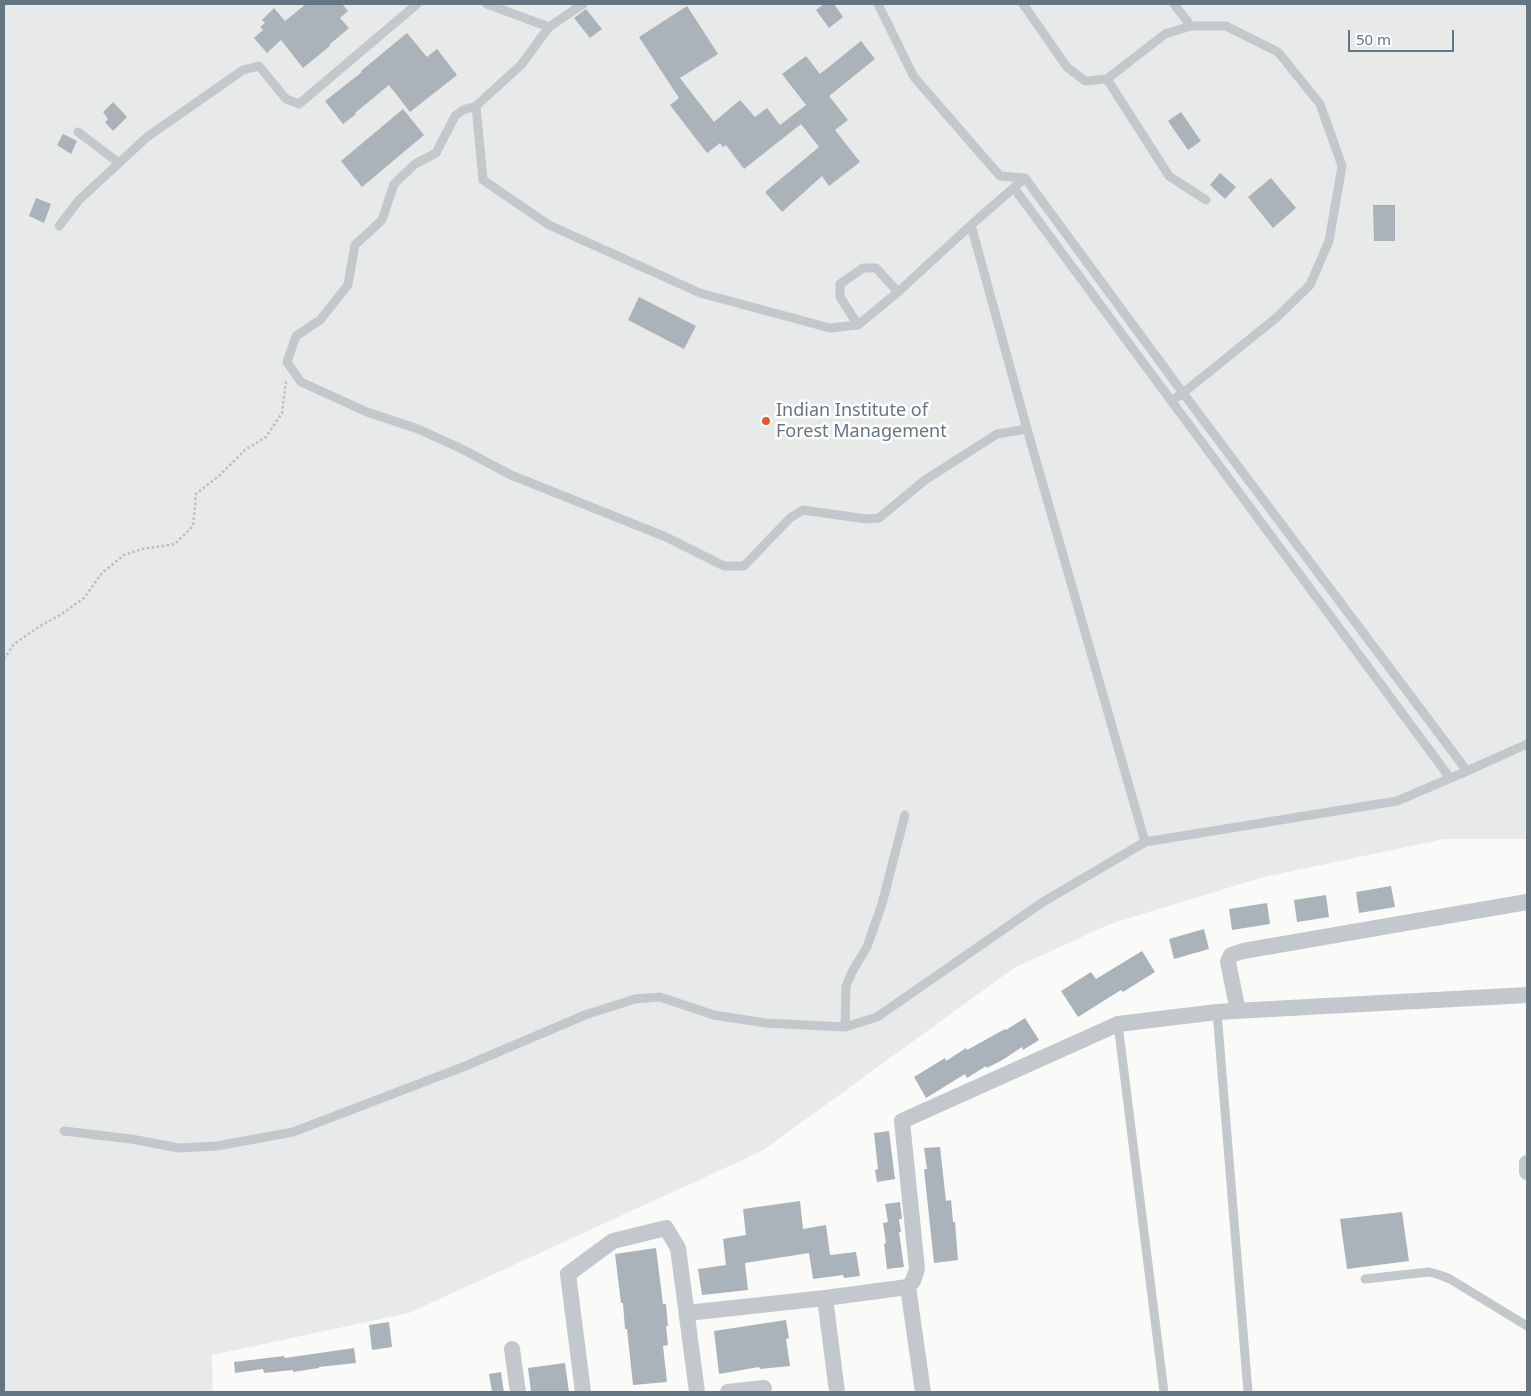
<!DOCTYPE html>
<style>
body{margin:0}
#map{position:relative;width:1531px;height:1396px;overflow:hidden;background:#fafaf8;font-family:"Noto Sans",sans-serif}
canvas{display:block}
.frame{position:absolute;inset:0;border:5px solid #657683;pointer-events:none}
.scale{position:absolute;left:1348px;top:30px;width:106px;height:22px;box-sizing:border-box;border:2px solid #657683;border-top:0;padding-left:6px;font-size:15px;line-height:18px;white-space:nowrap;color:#657683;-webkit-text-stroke:4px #fff;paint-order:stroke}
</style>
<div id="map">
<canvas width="1531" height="1396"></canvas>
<div class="frame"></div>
<div class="scale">50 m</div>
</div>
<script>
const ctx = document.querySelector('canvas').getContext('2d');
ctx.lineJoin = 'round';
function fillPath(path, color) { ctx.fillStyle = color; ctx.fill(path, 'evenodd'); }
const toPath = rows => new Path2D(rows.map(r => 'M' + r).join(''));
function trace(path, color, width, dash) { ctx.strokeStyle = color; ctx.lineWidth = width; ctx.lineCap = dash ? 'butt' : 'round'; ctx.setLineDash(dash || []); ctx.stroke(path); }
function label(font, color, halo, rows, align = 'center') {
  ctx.font = font + ' "Noto Sans",sans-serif'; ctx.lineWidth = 5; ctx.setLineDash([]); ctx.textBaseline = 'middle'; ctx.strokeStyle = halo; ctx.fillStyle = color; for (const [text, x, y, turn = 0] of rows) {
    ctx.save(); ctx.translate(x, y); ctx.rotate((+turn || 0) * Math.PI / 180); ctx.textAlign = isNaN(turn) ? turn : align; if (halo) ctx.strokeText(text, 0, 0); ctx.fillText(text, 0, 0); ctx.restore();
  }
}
const built = toPath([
 [4,4,1527,4,1527,839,1444,839,1260,878,1110,924,1014,968,762,1151,409,1313,212,1355,213,1392,4,1392]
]);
const building = toPath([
 [306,4,342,4,348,11,340,18,349,28,329,45,330,46,303,68,281,40,267,53,254,38,263,30,260,27,265,23,262,20,274,8,285,21],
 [824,4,834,4,843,17,829,28,816,10],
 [687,6,718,54,680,78,714,122,740,100,755,117,767,108,780,125,806,105,782,74,806,56,820,74,861,41,875,59,829,96,848,120,835,130,860,162,829,186,822,176,782,212,765,192,819,147,801,124,744,169,726,145,723,147,720,143,707,153,670,105,679,98,639,37],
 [586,9,602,29,590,38,574,18],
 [407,33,427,57,437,49,457,75,410,112,389,85,355,113,356,114,343,124,325,101,362,72,361,71],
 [113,102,127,117,113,131,105,122,108,119,103,112],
 [403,109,424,135,362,187,341,161],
 [1181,112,1201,141,1188,150,1168,121],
 [63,134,77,141,71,154,57,145],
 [1220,173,1236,187,1225,199,1210,185],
 [1271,178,1296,208,1273,228,1248,197],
 [36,198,51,204,44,223,29,216],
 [1373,205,1395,205,1395,241,1374,241],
 [639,297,696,326,684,349,628,320],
 [1391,886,1395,907,1359,913,1356,892],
 [1326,895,1329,917,1297,922,1294,900],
 [1267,903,1270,924,1232,930,1229,909],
 [1204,929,1209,949,1174,959,1169,939],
 [1142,951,1155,972,1123,992,1121,990,1078,1017,1061,991,1091,972,1096,979],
 [1025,1018,1039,1040,1023,1050,1022,1047,1004,1059,987,1068,986,1066,967,1078,965,1074,926,1098,914,1077,945,1058,946,1061,966,1048,967,1050,1005,1029,1006,1030],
 [889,1131,895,1179,877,1182,875,1170,878,1169,874,1133],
 [940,1147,946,1201,951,1200,953,1222,955,1222,958,1260,934,1263,924,1169,927,1169,924,1148],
 [800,1201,803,1229,826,1225,830,1255,856,1252,860,1276,844,1278,843,1275,813,1279,809,1253,745,1263,748,1290,702,1295,698,1269,726,1265,723,1239,746,1235,743,1209],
 [900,1202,902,1219,899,1219,901,1232,899,1232,904,1267,887,1269,884,1244,886,1243,883,1223,888,1222,885,1204],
 [1402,1212,1409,1261,1347,1269,1340,1219],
 [656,1248,663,1304,666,1304,668,1326,666,1326,668,1345,663,1346,667,1382,633,1385,627,1329,625,1329,623,1303,621,1303,615,1254],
 [786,1320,789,1338,786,1339,790,1366,760,1369,759,1367,719,1374,714,1331],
 [389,1322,392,1347,372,1350,369,1325],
 [354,1348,356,1363,319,1367,319,1368,293,1372,293,1370,264,1373,263,1369,235,1373,234,1362,284,1356,285,1358],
 [565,1363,569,1392,531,1392,528,1368],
 [501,1372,504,1392,492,1392,489,1374]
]);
const path = toPath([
 [4,659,14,644,40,626,60,615,84,598,102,573,124,555,142,549,175,544,193,526,196,494,220,475,245,450,266,437,282,413,286,381]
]);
const service = toPath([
 [487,4,549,27],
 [583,4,549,27,521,65,476,106,483,180,549,225,700,293,830,328,858,325,898,292,971,225,1025,178],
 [878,4,914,77,1000,176,1025,178,1183,393,1467,771],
 [1023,4,1067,67,1085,81,1107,79,1165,34,1191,26,1226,26,1278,52,1320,104,1342,166,1329,241,1310,285,1276,318,1183,393,1171,401],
 [1174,4,1191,26],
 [1107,79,1169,176,1206,200],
 [476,106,463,110,455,116,436,153,415,164,394,184,382,220,355,245,348,285,320,320,296,336,287,362,301,382,367,412,418,429,460,448,511,475,666,537,724,566,744,566,790,518,803,510,866,519,879,518,925,480,997,434,1027,429],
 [78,132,119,163],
 [1014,188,1450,778],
 [971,225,1027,429,1145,842,1397,801,1467,771,1527,744],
 [59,226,79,200,147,137,243,70,259,66,286,99,299,104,417,4],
 [858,325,840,297,840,284,863,268,876,268,898,292],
 [1217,1012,1248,1392],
 [1118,1024,1164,1392],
 [845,1027,846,986,852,972,867,947,882,904,905,815],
 [64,1131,131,1139,179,1148,217,1146,293,1132,463,1067,585,1015,635,999,660,997,714,1015,765,1023,845,1027,877,1017,1043,902,1145,842],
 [1365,1279,1429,1272,1440,1275,1450,1279,1527,1326]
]);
const minor = toPath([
 [1238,1011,1228,962,1231,955,1243,951,1527,902],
 [1527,1163,1527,1172],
 [908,1287,923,1392],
 [825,1298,837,1392],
 [687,1313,825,1298,908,1287,913,1281,917,1269,902,1121,1118,1024,1217,1012,1527,995],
 [512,1349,518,1392],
 [583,1392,568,1274,613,1241,666,1228,678,1248,697,1392],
 [728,1392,764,1388]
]);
const markers = [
 [766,421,5,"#e4572e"]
];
const poiNames = [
 ["Indian Institute of",776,411],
 ["Forest Management",776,432]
];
fillPath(built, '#e8e9e9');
fillPath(building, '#aab3b9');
trace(path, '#bbbfc2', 2.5, [2.5, 2.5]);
trace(service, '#c3c8cc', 9);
trace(minor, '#c3c8cc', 16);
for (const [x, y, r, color] of markers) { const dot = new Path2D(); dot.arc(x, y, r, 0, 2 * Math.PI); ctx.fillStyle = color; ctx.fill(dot); trace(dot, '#fff', 2); }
label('18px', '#657683', '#fff', poiNames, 'left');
</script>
